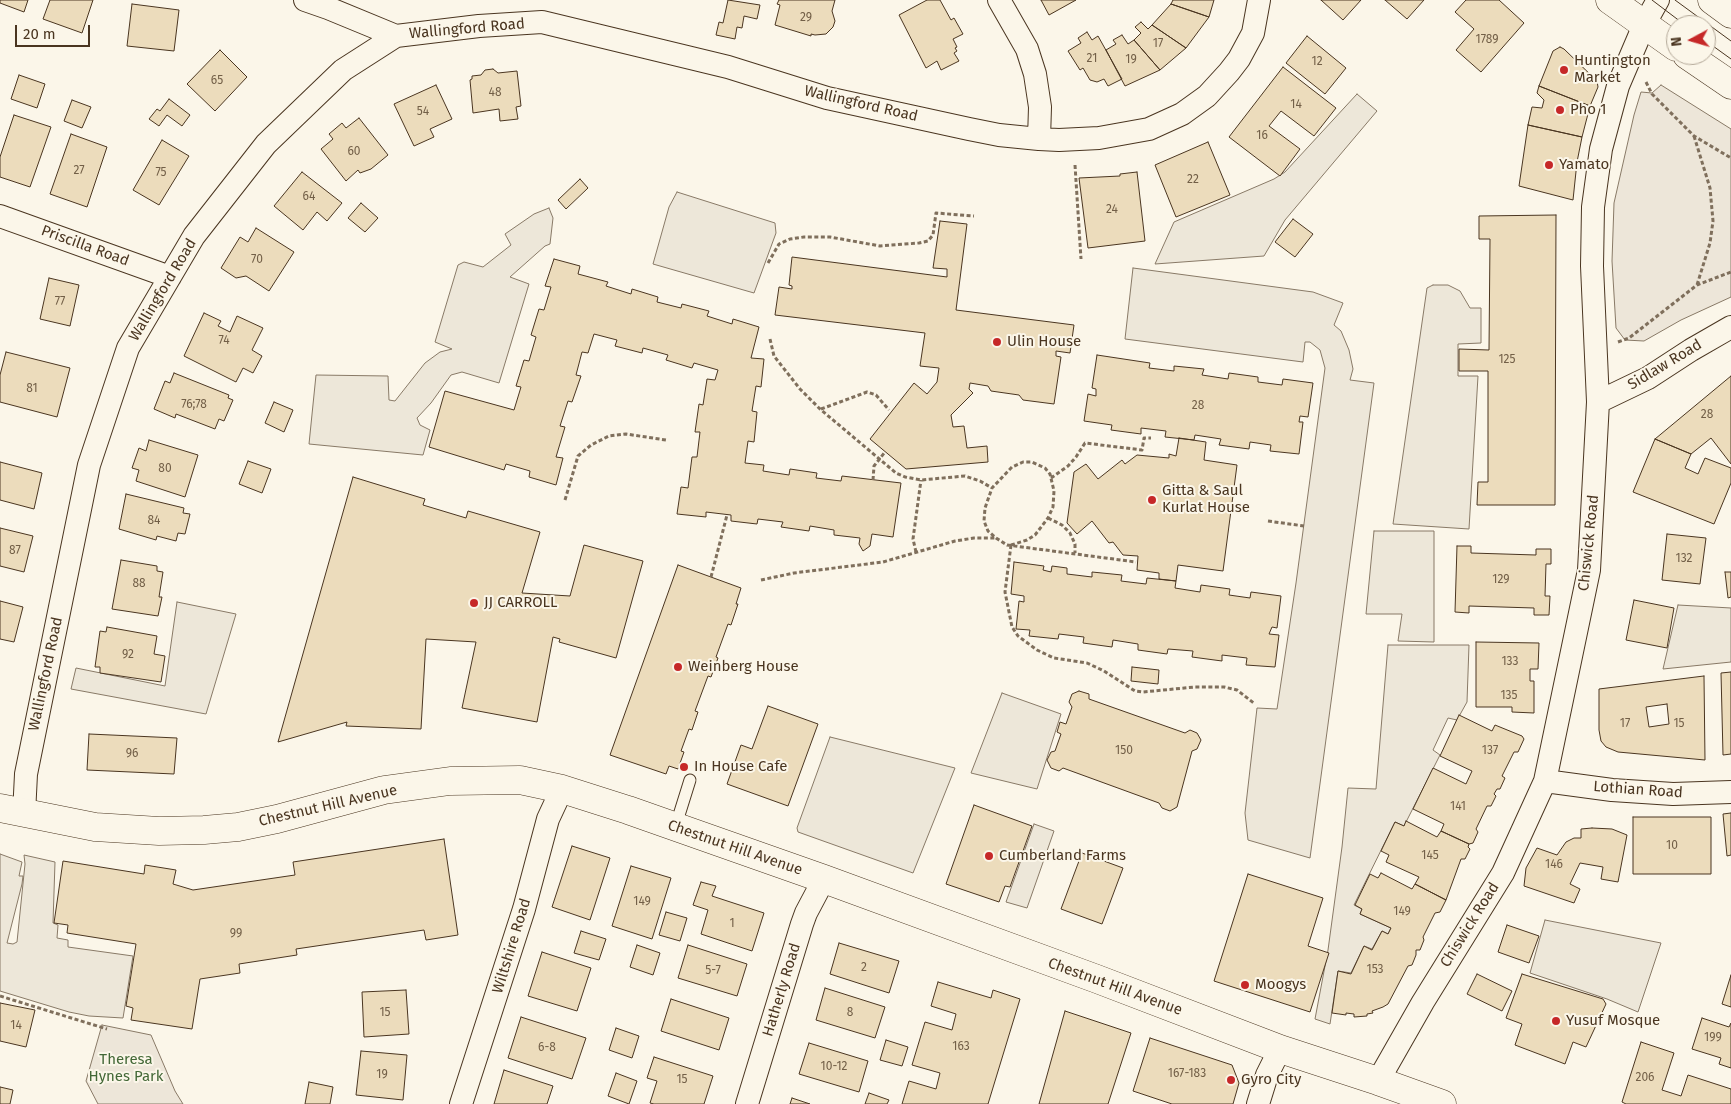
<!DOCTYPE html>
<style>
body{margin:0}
#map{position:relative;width:1731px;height:1104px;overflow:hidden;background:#fbf6e9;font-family:"Fira Sans",sans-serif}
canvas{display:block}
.north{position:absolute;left:1666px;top:15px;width:50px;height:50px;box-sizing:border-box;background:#fbf6e9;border:1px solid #b4a999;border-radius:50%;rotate:264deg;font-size:14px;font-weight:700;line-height:20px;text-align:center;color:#4a3520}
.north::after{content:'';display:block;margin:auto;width:18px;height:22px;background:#c62828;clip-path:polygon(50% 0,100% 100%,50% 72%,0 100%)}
.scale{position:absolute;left:15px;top:25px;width:75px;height:22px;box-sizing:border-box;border:2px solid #4a3520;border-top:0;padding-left:6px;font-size:15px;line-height:18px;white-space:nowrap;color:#4a3520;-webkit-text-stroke:4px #fbf6e9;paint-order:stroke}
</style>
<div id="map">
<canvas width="1731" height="1104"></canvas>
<div class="north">N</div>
<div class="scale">20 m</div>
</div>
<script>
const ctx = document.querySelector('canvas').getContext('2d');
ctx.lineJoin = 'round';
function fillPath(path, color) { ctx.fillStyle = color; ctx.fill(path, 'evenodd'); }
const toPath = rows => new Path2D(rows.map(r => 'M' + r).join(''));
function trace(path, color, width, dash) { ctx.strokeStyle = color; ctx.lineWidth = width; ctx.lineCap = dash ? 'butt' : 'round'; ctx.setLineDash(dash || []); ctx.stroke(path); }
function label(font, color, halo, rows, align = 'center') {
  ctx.font = font + ' "Fira Sans",sans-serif'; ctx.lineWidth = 4; ctx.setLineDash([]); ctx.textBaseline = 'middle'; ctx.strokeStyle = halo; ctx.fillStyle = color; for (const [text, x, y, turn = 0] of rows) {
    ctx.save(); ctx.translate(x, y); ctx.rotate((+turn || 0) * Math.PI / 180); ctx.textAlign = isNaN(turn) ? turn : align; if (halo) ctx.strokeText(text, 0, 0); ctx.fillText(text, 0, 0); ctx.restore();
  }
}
const green = toPath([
 [1661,85,1731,129,1731,297,1681,320,1644,341,1625,340,1616,328,1612,261,1614,203,1634,115,1641,92,1652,93,1661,85],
 [102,1025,151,1035,175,1091,183,1104,98,1104,86,1081,102,1025]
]);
const parking = toPath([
 [1357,94,1377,111,1285,220,1264,256,1155,264,1174,222,1274,179,1285,172,1357,94],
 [677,192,775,223,776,233,754,293,653,264,669,207,677,192],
 [549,208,553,218,550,244,545,246,510,277,529,284,499,383,462,372,451,375,431,403,417,418,420,425,430,430,423,455,309,444,316,375,388,376,389,400,395,401,425,363,440,352,452,349,435,342,458,265,464,262,483,267,511,245,505,234,534,214,549,208],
 [1133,268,1313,292,1343,303,1334,325,1341,331,1349,350,1353,369,1350,380,1374,383,1310,858,1248,840,1245,813,1257,708,1277,709,1296,583,1325,368,1320,350,1310,342,1305,342,1303,362,1125,339,1133,268],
 [1433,285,1448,285,1460,291,1470,308,1481,308,1481,343,1458,344,1458,376,1478,376,1469,529,1393,524,1427,288,1433,285],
 [1374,531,1434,531,1434,642,1398,641,1402,614,1366,614,1374,531],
 [177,602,236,614,206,714,71,689,76,668,165,686,177,602],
 [1678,605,1731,608,1731,662,1663,669,1678,605],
 [1388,645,1469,645,1467,702,1457,720,1448,718,1433,750,1440,755,1404,826,1395,822,1354,905,1362,909,1360,914,1391,928,1388,934,1382,931,1372,949,1364,946,1351,973,1338,971,1330,1024,1315,1019,1328,950,1342,847,1348,788,1376,789,1388,645],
 [1002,693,1061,714,1037,789,971,773,1002,693],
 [830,737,955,768,913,873,798,832,797,828,830,737],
 [1034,824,1054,831,1027,908,1006,902,1034,824],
 [0,854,22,862,19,876,23,876,22,884,7,943,13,944,17,942,25,864,24,855,55,862,53,923,58,925,57,938,68,940,68,947,133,956,123,1018,89,1016,69,1012,0,991,0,854],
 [1545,920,1661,943,1638,1012,1607,999,1530,973,1545,920]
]);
const building = toPath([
 [0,0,28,0,24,12,0,3,0,0],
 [50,0,93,0,82,33,43,19,50,0],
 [728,0,760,5,757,19,744,16,742,28,737,27,735,39,716,35,719,22,723,23,728,0],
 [779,0,835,0,832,11,835,21,833,27,826,34,815,35,811,34,811,36,775,25,780,5,777,4,779,0],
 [927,0,940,0,951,20,954,18,963,34,953,39,957,47,955,48,957,51,954,53,959,61,941,70,937,61,926,68,899,15,927,0],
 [1041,0,1076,0,1049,15,1041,0],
 [1173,0,1214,0,1209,17,1171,4,1173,0],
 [1321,0,1361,0,1343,20,1321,0],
 [1385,0,1424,0,1407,19,1385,0],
 [1466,0,1499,0,1524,23,1481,72,1456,50,1474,29,1455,12,1466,0],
 [132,4,179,10,174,51,127,46,132,4],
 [1171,4,1209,17,1186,48,1152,25,1171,4],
 [1141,22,1148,29,1152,25,1186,48,1160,70,1134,40,1141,33,1135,27,1141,22],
 [1087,32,1092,40,1098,36,1122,79,1108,86,1104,79,1097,82,1090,80,1083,68,1080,70,1068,51,1081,43,1078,38,1087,32],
 [1122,35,1128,44,1134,40,1160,70,1125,86,1106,50,1116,44,1113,40,1122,35],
 [1307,36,1346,68,1325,94,1286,63,1307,36],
 [1560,47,1564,49,1597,81,1598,87,1590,106,1539,86,1553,51,1560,47],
 [220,50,247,77,215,111,187,84,220,50],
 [1283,67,1336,108,1314,136,1281,111,1269,126,1300,149,1280,176,1229,137,1283,67],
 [493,69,498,73,517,71,521,106,516,107,518,119,500,121,499,109,473,113,470,80,472,79,472,76,481,75,485,70,493,69],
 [19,75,45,84,37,108,11,99,19,75],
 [436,85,452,119,430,129,434,137,414,146,394,104,436,85],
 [1539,86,1590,106,1582,137,1528,125,1532,107,1542,108,1544,100,1537,93,1539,86],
 [169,99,190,115,182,126,167,115,159,126,149,119,157,109,160,111,169,99],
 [72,100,91,107,82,128,64,121,72,100],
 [14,115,51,127,30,187,0,177,0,157,14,115],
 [359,118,388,155,371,169,360,173,358,170,346,181,321,149,333,139,329,134,342,123,346,128,359,118],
 [1528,125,1582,137,1577,162,1573,200,1519,186,1528,125],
 [71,134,107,147,87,207,50,194,71,134],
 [162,140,189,156,159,205,133,190,162,140],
 [1208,142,1230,195,1176,217,1155,165,1208,142],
 [302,172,342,203,327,221,317,212,303,230,274,206,302,172],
 [1137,172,1145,241,1088,248,1079,178,1120,176,1120,174,1137,172],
 [580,179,588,188,566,209,558,200,580,179],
 [361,203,378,218,365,232,348,218,361,203],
 [1556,215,1555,505,1477,505,1478,482,1488,482,1488,371,1459,371,1459,349,1489,350,1490,239,1479,239,1479,216,1556,215],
 [1293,219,1313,234,1295,257,1275,242,1293,219],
 [940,221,967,224,956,310,1074,325,1070,353,1056,351,1056,356,1061,357,1054,404,1023,400,1019,395,991,391,988,386,970,383,969,389,973,393,951,415,953,427,964,426,967,448,987,446,988,462,906,469,870,439,914,383,927,394,937,382,939,368,920,366,925,333,775,315,779,287,792,289,792,286,789,285,792,257,947,277,947,269,933,268,940,221],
 [256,228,294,252,269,291,246,276,236,278,221,268,240,237,248,242,256,228],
 [554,259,580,266,578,274,608,282,606,286,631,294,632,289,658,297,657,302,681,308,682,304,709,311,707,316,732,324,733,319,759,327,751,358,764,359,761,387,756,386,752,411,757,412,754,442,748,441,745,463,764,465,763,471,789,475,790,469,817,473,816,478,841,481,842,476,901,483,893,537,872,534,870,546,863,551,859,544,860,538,834,535,834,530,810,526,809,531,781,527,783,522,758,519,757,524,731,521,731,515,706,512,706,517,677,514,681,487,688,488,692,457,697,457,700,432,695,432,699,404,703,405,707,379,715,380,718,370,694,363,692,368,666,360,668,355,643,348,642,353,615,346,617,340,594,334,588,353,582,352,576,375,581,376,572,402,568,401,560,426,565,427,556,457,563,458,556,485,529,477,530,471,506,464,504,470,429,447,445,391,514,410,521,387,516,386,524,360,529,361,536,337,531,335,539,309,544,310,551,287,545,286,554,259],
 [49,278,79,285,70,326,40,319,49,278],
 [204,313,221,321,218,326,230,332,237,316,263,328,252,350,262,356,253,373,243,368,236,382,184,356,204,313],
 [6,352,70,368,57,417,0,402,0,375,6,352],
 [1097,355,1150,363,1149,368,1174,371,1174,366,1204,369,1202,375,1228,379,1229,373,1258,377,1258,382,1282,385,1283,379,1313,383,1308,417,1300,416,1299,422,1303,422,1299,454,1270,451,1271,445,1250,442,1249,449,1219,445,1221,439,1195,435,1194,440,1165,437,1166,431,1141,428,1141,434,1111,430,1112,425,1084,421,1088,394,1096,396,1096,389,1092,388,1097,355],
 [174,373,229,395,228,398,233,400,224,421,219,419,215,429,176,414,175,418,154,409,165,381,170,383,174,373],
 [1731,376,1731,464,1711,438,1691,454,1655,439,1731,376],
 [274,402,293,410,284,432,265,423,274,402],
 [1179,438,1206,442,1204,460,1237,465,1223,571,1178,565,1176,581,1159,579,1159,573,1137,570,1138,556,1123,555,1113,542,1109,543,1092,521,1077,534,1067,523,1074,472,1086,464,1098,479,1122,460,1125,464,1137,455,1169,458,1169,454,1176,456,1179,438],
 [1655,439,1691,454,1685,468,1698,474,1705,458,1731,468,1731,483,1714,524,1633,492,1655,439],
 [149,440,198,455,185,497,136,481,139,470,132,468,139,448,146,451,149,440],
 [248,461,271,469,262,493,239,484,248,461],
 [0,462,42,473,34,509,0,500,0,462],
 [353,477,425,499,423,505,466,518,468,511,540,532,522,593,570,596,584,545,643,561,616,658,559,642,560,639,553,637,537,722,462,708,476,642,426,639,421,729,346,726,347,722,278,742,353,477],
 [126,494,184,508,183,513,190,514,185,534,178,533,176,541,157,536,156,540,119,529,126,494],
 [0,528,33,536,24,572,0,566,0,528],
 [1667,534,1706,538,1700,584,1662,580,1667,534],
 [1457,546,1471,546,1471,553,1536,555,1536,549,1551,549,1551,564,1546,564,1545,596,1550,596,1549,615,1534,615,1534,608,1469,606,1469,613,1455,612,1457,546],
 [121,560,157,566,157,571,163,572,159,597,162,597,158,616,112,609,121,560],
 [1014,562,1044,566,1043,570,1051,572,1052,566,1067,568,1067,574,1092,577,1092,572,1122,575,1121,581,1146,584,1147,578,1176,581,1175,588,1200,592,1201,585,1230,589,1229,595,1250,598,1251,592,1281,596,1277,628,1272,627,1269,634,1279,635,1275,667,1246,665,1247,658,1222,655,1222,661,1192,657,1193,651,1168,649,1167,654,1138,650,1138,644,1113,640,1112,647,1083,643,1084,637,1059,634,1058,639,1029,636,1030,630,1016,629,1019,601,1024,602,1024,596,1011,594,1014,562],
 [678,565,741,588,736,604,738,604,731,625,728,624,716,657,718,658,711,677,708,676,695,711,698,712,692,730,689,729,681,751,684,752,678,769,669,766,666,774,610,755,678,565],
 [1725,572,1731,572,1731,597,1728,598,1725,572],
 [1634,600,1674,608,1667,648,1626,640,1634,600],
 [0,601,23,607,14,642,0,639,0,601],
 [107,627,157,636,154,654,165,656,161,682,100,673,100,667,95,667,100,631,106,632,107,627],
 [1476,642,1539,643,1538,669,1530,669,1530,681,1534,681,1534,713,1512,712,1512,707,1476,707,1476,642],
 [1132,667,1159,670,1158,684,1131,681,1132,667],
 [1731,672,1731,754,1723,755,1721,673,1731,672],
 [1704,676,1705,760,1618,752,1606,747,1601,741,1599,730,1599,689,1704,676],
 [1667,704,1669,724,1649,727,1646,707,1667,704],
 [1079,691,1089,694,1089,699,1185,733,1190,730,1197,733,1201,740,1197,749,1192,751,1177,807,1170,811,1162,808,1159,803,1063,768,1059,771,1051,768,1047,760,1051,752,1055,751,1061,734,1057,732,1060,722,1066,724,1072,707,1069,702,1072,694,1079,691],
 [768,706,818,724,788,806,727,784,741,745,752,749,768,706],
 [1459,715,1492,731,1495,725,1522,736,1524,739,1518,752,1514,752,1502,776,1505,778,1500,789,1497,789,1494,794,1496,796,1491,806,1487,806,1476,829,1478,832,1473,843,1469,844,1441,831,1444,824,1413,809,1433,768,1466,784,1472,771,1440,756,1459,715],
 [89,734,177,738,174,774,87,770,89,734],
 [974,805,1032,826,1010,887,1005,886,999,902,946,884,974,805],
 [1731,813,1731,855,1727,856,1723,814,1731,813],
 [1633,817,1711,817,1711,874,1633,874,1633,817],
 [1406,821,1437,837,1441,831,1469,844,1468,847,1470,849,1465,859,1461,859,1446,900,1415,884,1419,877,1386,862,1389,855,1381,851,1395,822,1404,826,1406,821],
 [1592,828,1612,829,1627,835,1618,882,1601,879,1603,867,1580,863,1570,884,1580,889,1574,903,1524,886,1526,868,1537,848,1557,855,1566,842,1574,838,1581,838,1581,829,1592,828],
 [444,839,458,935,426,940,424,930,296,949,297,955,239,964,240,973,200,979,192,1029,131,1020,133,1008,126,1006,136,944,67,933,68,925,54,923,63,861,144,874,145,865,176,870,173,884,193,890,295,875,293,862,444,839],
 [572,846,610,858,590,920,552,907,572,846],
 [1082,853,1123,868,1102,924,1061,909,1082,853],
 [631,866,671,878,652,939,612,926,631,866],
 [1381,873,1412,889,1415,884,1446,900,1440,912,1435,913,1423,937,1424,940,1420,950,1416,950,1416,955,1412,965,1408,966,1388,1004,1383,1007,1372,1011,1373,1013,1367,1014,1367,1016,1354,1017,1354,1014,1346,1013,1346,1015,1332,1013,1338,971,1351,974,1364,946,1372,950,1382,931,1388,934,1391,928,1360,914,1362,909,1355,905,1370,874,1378,878,1381,873],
 [1248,874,1323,898,1308,946,1329,953,1310,1012,1214,981,1248,874],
 [701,882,716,886,712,896,764,913,752,951,701,934,708,910,693,905,701,882],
 [666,912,687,918,680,941,659,935,666,912],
 [1507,925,1539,936,1529,963,1498,952,1507,925],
 [581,931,606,939,599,960,574,953,581,931],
 [839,943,899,961,889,993,830,974,839,943],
 [637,945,660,953,653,975,630,967,637,945],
 [688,945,747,964,737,996,678,978,688,945],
 [542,952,591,968,577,1011,528,996,542,952],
 [1477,974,1512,991,1502,1011,1467,994,1477,974],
 [1522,974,1603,999,1606,1004,1586,1047,1573,1042,1565,1064,1515,1045,1522,1024,1506,1018,1522,974],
 [1731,975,1731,1007,1722,1004,1731,975],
 [938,982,991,998,993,990,1020,999,988,1104,902,1104,909,1081,936,1089,940,1073,912,1065,925,1022,952,1030,956,1014,931,1006,938,982],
 [825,988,885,1007,875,1038,816,1020,825,988],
 [406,990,409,1034,364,1037,362,992,406,990],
 [671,999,729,1018,719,1050,661,1031,671,999],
 [0,1003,35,1010,26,1047,0,1041,0,1003],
 [1065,1011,1131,1033,1108,1104,1039,1104,1065,1011],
 [521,1017,586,1038,572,1079,508,1058,521,1017],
 [1702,1018,1729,1027,1731,1023,1731,1068,1719,1064,1721,1058,1692,1049,1702,1018],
 [616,1028,639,1036,632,1058,609,1050,616,1028],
 [1150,1038,1232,1065,1239,1083,1233,1104,1172,1104,1133,1091,1150,1038],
 [886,1040,908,1047,902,1066,880,1060,886,1040],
 [1641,1042,1674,1053,1662,1090,1681,1096,1688,1075,1731,1089,1731,1104,1626,1104,1622,1102,1641,1042],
 [809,1043,868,1061,859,1092,799,1074,809,1043],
 [361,1051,407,1055,403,1100,356,1095,361,1051],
 [654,1057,713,1076,704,1104,654,1104,650,1103,657,1081,647,1078,654,1057],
 [504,1070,553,1086,547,1104,494,1104,504,1070],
 [616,1073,637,1081,629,1104,608,1096,616,1073],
 [309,1082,333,1087,330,1104,305,1104,309,1082],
 [0,1087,13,1090,10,1104,0,1104,0,1087],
 [869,1093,889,1100,887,1104,865,1104,869,1093],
 [792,1098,810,1104,790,1104,792,1098]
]);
const path = toPath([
 [1646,82,1652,94,1694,136,1731,158],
 [1694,136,1710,188,1713,221,1710,243,1697,285],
 [1075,165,1081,259],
 [768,263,779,244,790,239,804,237,830,237,880,246,919,243,928,241,933,235,936,213,974,216],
 [770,339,774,356,800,389,820,409,896,473,905,477,921,480,965,476,980,481,992,488],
 [1618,342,1629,338,1697,285,1731,272],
 [821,409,867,392,876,395,889,410],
 [1051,478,1068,466,1076,457,1085,443,1142,450,1144,438,1151,438],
 [565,500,578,456,591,445,609,436,626,434,666,440],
 [1048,518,1062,525,1070,533,1075,544,1075,553],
 [1268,521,1304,526],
 [1011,545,1027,540,1035,535,1048,518,1053,507,1054,491,1050,474,1045,468,1032,462,1023,462,1012,467,992,488,985,508,984,521,988,531,996,538,1007,545,1136,562],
 [1011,545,1005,592,1012,627,1018,636,1037,650,1054,658,1087,663,1104,671,1135,691,1143,692,1195,687,1224,687,1237,690,1255,704],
 [916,552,913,539,921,480],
 [711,577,727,515],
 [761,580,794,573,883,562,955,541,974,538,996,538],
 [0,996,107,1029]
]);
const service = toPath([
 [675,828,690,780]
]);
const minor = toPath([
 [305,0,328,8,396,36],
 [999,0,1027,49,1035,74,1040,107,1039,139],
 [0,216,170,277],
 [1598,402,1648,378,1691,350,1731,327],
 [1545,781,1612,790,1673,794,1731,792],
 [24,814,26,774,89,465,128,348,194,236,266,144,343,70,396,36,479,26,542,22,728,67,827,98,969,129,999,135,1039,139,1059,140,1099,138,1149,129,1182,114,1207,96,1229,72,1239,59,1253,33,1259,0],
 [1378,1081,1423,1002,1503,873,1545,781,1589,570,1598,402,1592,266,1593,207,1601,149,1618,86,1644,25,1658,0],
 [461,1104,524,909,548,819,562,789],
 [747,1104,802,924,806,913,824,879],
 [1258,1104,1267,1075,1280,1049]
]);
const secondary = toPath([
 [0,808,95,827,159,831,204,830,238,827,277,819,384,790,450,781,520,780,562,789,628,810,824,879,1097,979,1280,1049,1378,1081,1442,1104]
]);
const primary = toPath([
 [1610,0,1676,47],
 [1712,0,1731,14],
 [1687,55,1731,85]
]);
const tram = toPath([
 [1652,0,1685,25],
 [1675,0,1731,41],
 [1706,41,1731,59]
]);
const pathBridge = toPath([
 [873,480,874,466,885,452]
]);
const markers = [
 [1564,70,5,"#c62828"],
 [1560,110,5,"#c62828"],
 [1549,165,5,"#c62828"],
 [997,342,5,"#c62828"],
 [1152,500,5,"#c62828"],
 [474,603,5,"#c62828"],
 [678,667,5,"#c62828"],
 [684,767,5,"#c62828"],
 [989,856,5,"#c62828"],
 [1245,985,5,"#c62828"],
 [1556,1021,5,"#c62828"],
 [1231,1080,5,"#c62828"]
];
const numberNames = [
 ["29",806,18],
 ["1789",1487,40],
 ["17",1158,44],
 ["21",1092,59],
 ["19",1131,60],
 ["12",1317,62],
 ["65",217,81],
 ["48",495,93],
 ["14",1296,105],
 ["54",423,112],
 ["16",1262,136],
 ["60",354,152],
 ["27",79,171],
 ["75",161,173],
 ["22",1193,180],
 ["64",309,197],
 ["24",1112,210],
 ["70",257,260],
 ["77",60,302],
 ["74",224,341],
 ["125",1507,360],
 ["81",32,389],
 ["76;78",194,405],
 ["28",1198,406],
 ["28",1707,415],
 ["80",165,469],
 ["84",154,521],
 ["87",15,551],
 ["132",1684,559],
 ["129",1501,580],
 ["88",139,584],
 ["92",128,655],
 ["133",1510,662],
 ["135",1509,696],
 ["17",1625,724],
 ["15",1679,724],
 ["150",1124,751],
 ["137",1490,751],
 ["96",132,754],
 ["141",1458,807],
 ["10",1672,846],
 ["145",1430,856],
 ["146",1554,865],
 ["149",642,902],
 ["149",1402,912],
 ["1",732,924],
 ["99",236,934],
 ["2",864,968],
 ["153",1375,970],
 ["5-7",713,971],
 ["15",385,1013],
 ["8",850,1013],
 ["14",16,1026],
 ["199",1713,1038],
 ["163",961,1047],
 ["6-8",547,1048],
 ["10-12",834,1067],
 ["167-183",1187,1074],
 ["19",382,1075],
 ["206",1645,1078],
 ["15",682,1080]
];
const streetNames = [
 ["Wallingford Road",467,29,-5],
 ["Wallingford Road",861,104,13],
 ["Priscilla Road",85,246,20],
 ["Wallingford Road",163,290,-59],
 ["Sidlaw Road",1665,365,-31],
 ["Chiswick Road",1589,543,-84],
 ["Wallingford Road",46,674,-78],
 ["Lothian Road",1638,790,4],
 ["Chestnut Hill Avenue",328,806,-13],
 ["Chestnut Hill Avenue",735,848,19],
 ["Chiswick Road",1470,925,-58],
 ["Wiltshire Road",512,946,-73],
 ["Chestnut Hill Avenue",1115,987,20],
 ["Hatherly Road",782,990,-73]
];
const poiNames = [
 ["Huntington",1574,61],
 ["Market",1574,78],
 ["Pho 1",1570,110],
 ["Yamato",1559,165],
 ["Ulin House",1007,342],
 ["Gitta & Saul",1162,491],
 ["Kurlat House",1162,508],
 ["JJ CARROLL",484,603],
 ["Weinberg House",688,667],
 ["In House Cafe",694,767],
 ["Cumberland Farms",999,856],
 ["Moogys",1255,985],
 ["Yusuf Mosque",1566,1021],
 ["Gyro City",1241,1080]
];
const parkNames = [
 ["Theresa",126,1060],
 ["Hynes Park",126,1077]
];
fillPath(green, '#ede6d9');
trace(green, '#887966', 1);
fillPath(parking, '#ede7d9');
trace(parking, '#887966', 1);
fillPath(building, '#ecdcbc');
trace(building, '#4a3520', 1);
trace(service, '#4a3520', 13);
trace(minor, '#4a3520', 24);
trace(secondary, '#4a3520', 29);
trace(primary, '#4a3520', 29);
trace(path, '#7f6f5c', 3, [4, 2.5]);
trace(service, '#fbf6e9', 11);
trace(minor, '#fbf6e9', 22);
trace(secondary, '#fbf6e9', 28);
trace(primary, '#fbf6e9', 28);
trace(tram, '#4a3520', 1);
trace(pathBridge, '#7f6f5c', 3, [4, 2.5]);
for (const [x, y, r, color] of markers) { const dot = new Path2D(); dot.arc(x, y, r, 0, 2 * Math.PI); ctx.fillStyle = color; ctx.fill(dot); trace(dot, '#fbf6e9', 2); }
label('12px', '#725f47', null, numberNames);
label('15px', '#4a3520', '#fbf6e9', streetNames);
label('15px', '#4a3520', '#fbf6e9', poiNames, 'left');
label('15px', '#436837', '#fbf6e9', parkNames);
</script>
